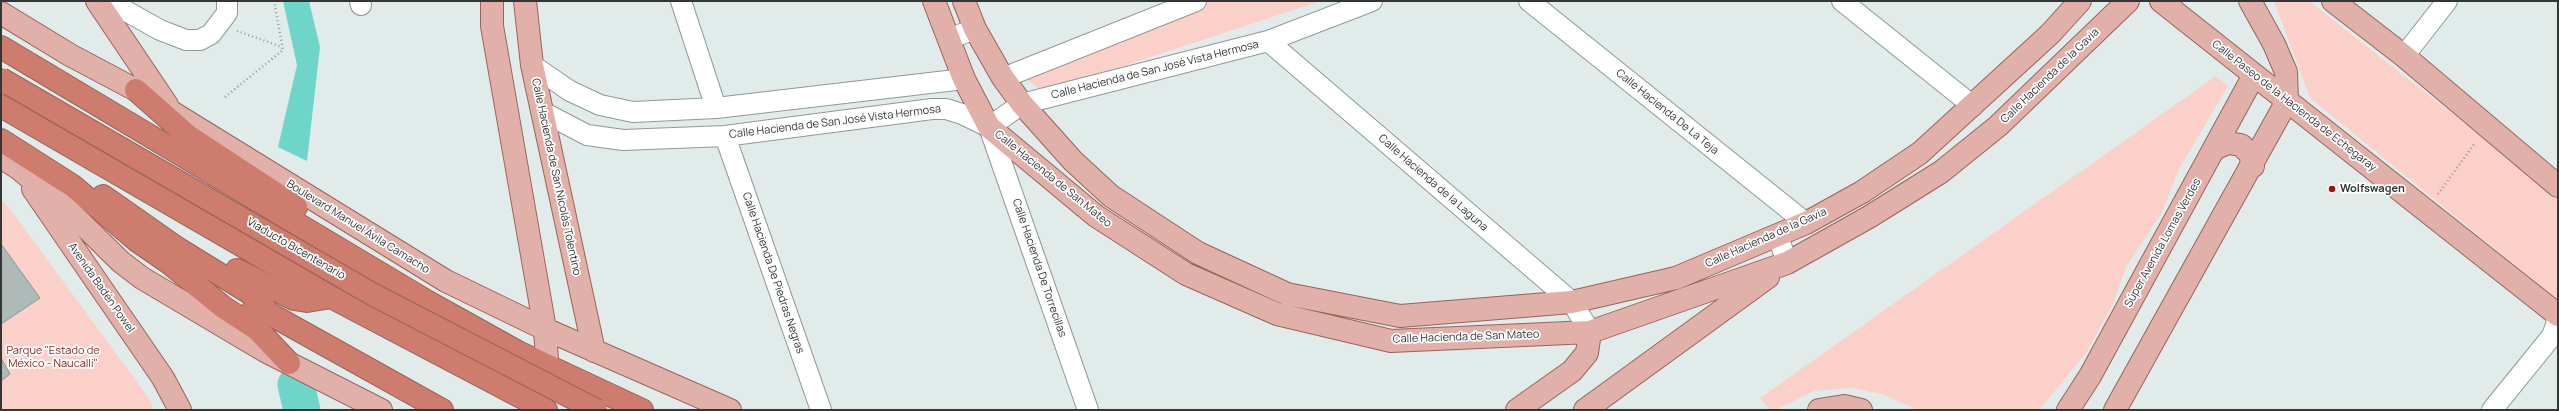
<!DOCTYPE html>
<meta charset="utf-8">
<style>
body{margin:0}
#map{position:relative;width:2559px;height:411px;overflow:hidden;background:#e1ecea;font-family:Manrope,sans-serif}
canvas{display:block}
.frame{position:absolute;inset:0;border:2px solid #323635;pointer-events:none}
</style>
<div id="map">
<canvas width="2559" height="411"></canvas>
<div class="frame"></div>
</div>
<script>
const ctx = document.querySelector('canvas').getContext('2d');
ctx.lineJoin = 'round';
function fillPath(path, color) { ctx.fillStyle = color; ctx.fill(path, 'evenodd'); }
const toPath = rows => new Path2D(rows.map(r => 'M' + r).join(''));
function trace(path, color, width, dash) { ctx.strokeStyle = color; ctx.lineWidth = width; ctx.lineCap = dash ? 'butt' : 'round'; ctx.setLineDash(dash || []); ctx.stroke(path); }
function label(font, color, halo, rows, align = 'center') {
  ctx.font = font + ' Manrope,sans-serif'; ctx.lineWidth = 3.5; ctx.setLineDash([]); ctx.textBaseline = 'middle'; ctx.strokeStyle = halo; ctx.fillStyle = color; for (const [text, x, y, turn = 0] of rows) {
    ctx.save(); ctx.translate(x, y); ctx.rotate((+turn || 0) * Math.PI / 180); ctx.textAlign = isNaN(turn) ? turn : align; if (halo) ctx.strokeText(text, 0, 0); ctx.fillText(text, 0, 0); ctx.restore();
  }
}
const green = toPath([
 [1209,1,1321,1,1044,92,1013,70],
 [2274,1,2309,1,2558,197,2558,300,2310,98],
 [2216,76,2228,86,2179,169,2162,212,2126,267,2113,304,2086,353,2039,410,1918,410,1882,394,1851,388,1814,391,1776,410,1771,410,1760,398],
 [1,200,7,205,148,397,154,410,1,410]
]);
const water = toPath([
 [283,1,309,1,320,47,307,161,278,147,297,65]
]);
const river = toPath([
 [296,385,302,410]
]);
const building = toPath([
 [1,244,40,298,1,324,1,244],
 [1,358,10,374,1,381,1,358]
]);
const path = toPath([
 [237,31,282,47],
 [225,97,283,50,274,1],
 [2438,194,2475,143]
]);
const minor = toPath([
 [108,1,160,30,186,40,200,40,211,34,227,13,227,1],
 [360,1,361,5],
 [681,1,716,108],
 [1529,1,1806,223],
 [1842,1,1973,106],
 [948,39,975,29],
 [1268,41,1572,302,1590,332],
 [2404,56,2447,1],
 [532,65,570,91,600,105,633,112,716,108,964,79],
 [1003,78,1196,1],
 [543,112,587,135,623,140,725,136,932,109,946,109,962,114,989,127],
 [989,127,1022,104,1268,41,1372,1],
 [989,127,1088,410],
 [725,136,821,410],
 [1778,236,1787,263],
 [2492,410,2552,336,2556,325,2557,314]
]);
const major = toPath([
 [97,1,167,105],
 [492,1,492,26,545,329,547,360],
 [525,1,532,65,594,351],
 [934,1,964,79,989,127,1096,216,1186,274,1277,314,1391,341,1590,332,1787,263,1869,217,1941,172,1998,126,2128,1],
 [964,1,975,29,1003,78,1022,104,1073,161,1111,196,1198,253,1287,294,1400,316,1572,302,1676,278,1806,223,1862,192,1920,153,2050,34,2080,1],
 [2161,1,2558,315],
 [2333,1,2404,56,2558,186],
 [1,13,70,55,136,90,446,281,545,329,730,410],
 [2214,149,2228,143,2241,145,2250,154,2253,166],
 [1,157,18,168,62,204,121,262,142,278,265,351,381,410],
 [33,189,163,378,180,410],
 [1517,410,1572,371,1587,353,1590,332],
 [1585,410,1768,277],
 [1819,410,1844,406,1861,410],
 [2068,410,2090,376,2254,75],
 [2115,410,2287,101,2286,72,2274,44,2250,1]
]);
const highway = toPath([
 [1,47,428,302,518,352,642,410],
 [136,90,188,136,296,207],
 [1,106,331,297,546,410],
 [1,140,73,186,136,240,168,262,223,307,257,329,289,363],
 [103,196,177,248,258,298,268,313],
 [237,270,294,299,307,301,331,297],
 [253,310,268,313,442,410]
]);
const highwayBridge = toPath([
 [1,79,372,294,596,410]
]);
const markers = [
 [2332,189,4,"#a61304"]
];
const streetNames = [
 ["Calle Hacienda de San José Vista Hermosa",1155,70,-14],
 ["Calle Hacienda de la Gavia",2050,76,-44],
 ["Calle Paseo de la Hacienda de Echegaray",2294,106,38],
 ["Calle Hacienda De La Teja",1667,112,39],
 ["Calle Hacienda de San José Vista Hermosa",835,122,-7],
 ["Calle Hacienda de San Nicolás Tolentino",556,177,78],
 ["Calle Hacienda de San Mateo",1053,179,39],
 ["Calle Hacienda de la Laguna",1433,183,41],
 ["Boulevard Manuel Ávila Camacho",358,227,32],
 ["Calle Hacienda de la Gavia",1766,238,-24],
 ["Súper Avenida Lomas Verdes",2163,243,-61],
 ["Viaducto Bicentenario",296,249,30],
 ["Calle Hacienda De Torrecillas",1039,268,71],
 ["Calle Hacienda De Piedras Negras",773,273,71],
 ["Avenida Badén Powel",101,288,55],
 ["Calle Hacienda de San Mateo",1466,337,-2]
];
const poiNames = [
 ["Wolfswagen",2340,189]
];
const parkNames = [
 ["Parque \"Estado de",53,351],
 ["México - Naucalli\"",53,364]
];
fillPath(green, '#fbd0c8');
fillPath(water, '#6ed5c8');
trace(river, '#6ed5c8', 37);
fillPath(building, '#afb9b7');
trace(building, '#8b9594', 1);
trace(minor, '#8f9998', 22);
trace(major, '#97645a', 24);
trace(highway, '#97645a', 24);
trace(path, '#929a98', 2.5, [1, 3]);
trace(minor, '#fff', 20);
trace(major, '#e1b0a8', 22);
trace(highway, '#cd7c6e', 22);
trace(highwayBridge, '#97645a', 24, []);
trace(highwayBridge, '#cd7c6e', 22);
for (const [x, y, r, color] of markers) { const dot = new Path2D(); dot.arc(x, y, r, 0, 2 * Math.PI); ctx.fillStyle = color; ctx.fill(dot); trace(dot, '#fff', 1.5); }
label('11px', '#323635', '#fff', streetNames);
label('bold 11px', '#323635', '#fff', poiNames, 'left');
label('11px', '#84281c', '#fff', parkNames);
</script>
